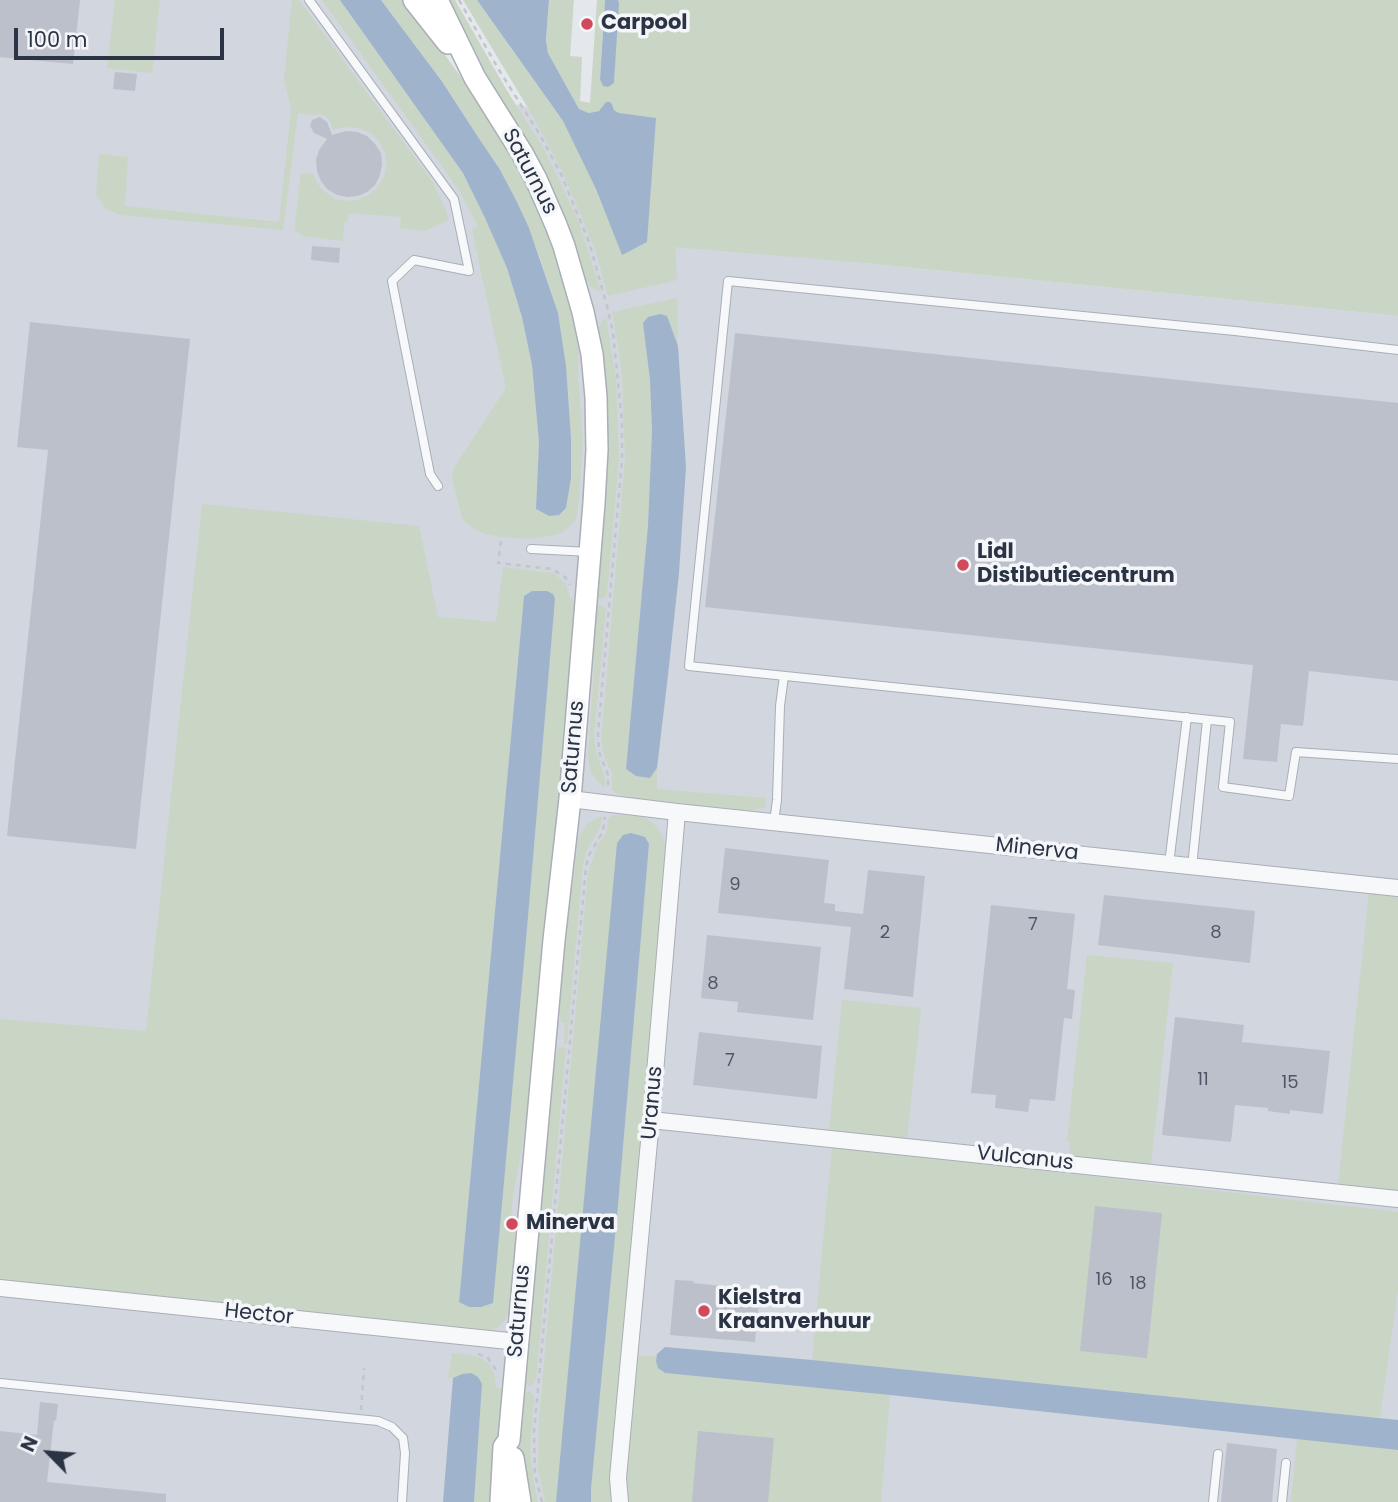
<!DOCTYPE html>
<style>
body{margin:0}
#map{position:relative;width:1398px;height:1502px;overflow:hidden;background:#e4e7ec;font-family:Poppins,sans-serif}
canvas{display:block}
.north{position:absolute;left:14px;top:1418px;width:70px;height:70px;-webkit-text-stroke:5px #f4f6f9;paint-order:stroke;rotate:295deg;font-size:19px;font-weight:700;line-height:28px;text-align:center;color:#2b3445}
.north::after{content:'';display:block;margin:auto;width:24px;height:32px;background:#2b3445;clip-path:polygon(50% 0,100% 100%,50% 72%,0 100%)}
.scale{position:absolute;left:14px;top:28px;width:210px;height:32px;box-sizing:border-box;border:4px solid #2b3445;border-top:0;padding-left:9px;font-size:21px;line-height:24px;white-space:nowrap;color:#2b3445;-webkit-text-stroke:5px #f4f6f9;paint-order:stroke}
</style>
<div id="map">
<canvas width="1398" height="1502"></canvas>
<div class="north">N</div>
<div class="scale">100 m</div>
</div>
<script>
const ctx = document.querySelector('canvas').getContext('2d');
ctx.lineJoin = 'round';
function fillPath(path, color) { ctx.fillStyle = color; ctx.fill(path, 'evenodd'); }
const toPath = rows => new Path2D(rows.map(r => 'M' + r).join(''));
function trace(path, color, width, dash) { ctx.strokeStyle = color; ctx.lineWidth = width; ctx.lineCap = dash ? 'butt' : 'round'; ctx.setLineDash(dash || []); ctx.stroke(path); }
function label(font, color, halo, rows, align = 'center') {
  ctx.font = font + ' Poppins,sans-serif'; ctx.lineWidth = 7; ctx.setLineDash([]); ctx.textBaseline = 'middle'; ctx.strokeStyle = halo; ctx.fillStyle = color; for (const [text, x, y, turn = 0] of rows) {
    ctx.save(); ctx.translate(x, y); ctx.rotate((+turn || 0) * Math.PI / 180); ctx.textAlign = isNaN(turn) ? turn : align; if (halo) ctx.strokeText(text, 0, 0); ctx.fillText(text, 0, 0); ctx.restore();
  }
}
const built = toPath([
 [0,0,355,0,413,81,583,120,853,262,1398,316,1398,1502,0,1502]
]);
const green = toPath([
 [115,0,160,0,152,73,107,68],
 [292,0,299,0,432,181,445,208,449,220,425,231,400,228,401,217,349,213,347,222,344,223,343,241,303,236,295,230,295,224,301,173,313,174,317,183,325,192,335,199,347,201,358,200,369,195,378,187,384,177,387,164,385,152,379,141,369,132,358,128,345,127,333,130,331,123,327,117,320,114,313,115,298,113,283,230,121,215,106,209,96,195,99,154,128,157,125,206,279,222,291,110,284,79],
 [322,0,340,0,463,173,485,218,507,268,522,317,532,365,539,442,536,509,549,516,559,515,566,508,571,478,571,438,569,403,566,366,558,313,540,257,516,200,499,168,441,80,381,0,405,0,482,106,519,162,555,243,579,331,578,372,583,444,579,498,577,515,574,522,564,531,556,535,530,539,502,537,485,534,471,527,464,521,461,514,452,478,454,468,506,388,472,230,478,226,459,190],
 [447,0,455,0,506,89,545,151,578,220,601,292,591,287,581,273,470,40],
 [463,0,477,0,563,121,596,189,623,255,619,113,614,110,612,104,606,102,600,111,589,113,579,109,548,53,546,40,549,0,574,0,570,56,582,57,580,101,590,103,597,0,605,0,600,79,614,83,618,0,1398,0,1398,316,853,262,675,247,677,280,608,296,596,252,564,175,534,118],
 [677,298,678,346,667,316,660,314,648,317,643,323,650,380,652,431,648,525,626,769,649,778,657,768,657,789,766,798,765,807,751,811,633,798,615,793,612,790,612,773,605,759,601,742,625,459,622,377,619,353,612,312],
 [606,317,616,379,619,458,607,595,602,599,594,598,597,332,602,322],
 [202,504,419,526,438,617,496,622,503,567,554,573,565,583,570,597,577,603,562,756,529,1125,525,1125,522,1148,513,1195,510,1229,514,1229,517,1264,512,1308,504,1321,498,1327,491,1330,0,1280,0,1019,146,1031],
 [553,594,555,600,528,917,469,1307,459,1301,524,596],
 [593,605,602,606,606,609,594,736,596,752,605,778,605,788,598,782,590,770,588,754,594,672],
 [613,815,642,816,653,823,660,832,666,844,668,855,612,1502,591,1502,591,1489,618,1205,649,844,645,837,556,1502,545,1502,538,1469,539,1417,588,873,597,846,607,831,608,819],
 [602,816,600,828,587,850,583,864,567,1044,564,1044,565,1023,561,1023,558,991,565,919,574,878,578,842,580,835,587,824],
 [1369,892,1398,895,1398,1191,1338,1185],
 [1087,955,1173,963,1151,1165,1069,1157,1070,1142,1067,1141],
 [842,1000,921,1008,907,1140,829,1131],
 [558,1047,566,1048,536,1380,531,1386,522,1385,547,1110],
 [832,1146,1398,1212,1398,1289,1380,1418,812,1360],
 [452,1353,476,1356,487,1362,494,1373,496,1387,505,1390,495,1502,474,1502,482,1384,462,1374,453,1378,448,1377],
 [636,1355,657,1357,656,1361,665,1373,890,1395,881,1502,627,1502,625,1475],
 [521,1392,530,1392,534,1397,530,1452,533,1477,538,1502,524,1502,517,1462,517,1445],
 [1297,1439,1398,1450,1398,1502,1291,1502]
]);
const water = toPath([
 [340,0,381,0,441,80,478,137,499,168,516,200,529,228,558,313,566,366,571,438,571,478,566,508,559,515,549,516,536,509,539,442,532,365,522,317,507,268,485,218,463,173],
 [477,0,549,0,546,40,548,53,579,109,589,113,599,111,606,102,610,102,612,104,614,110,619,113,656,118,647,242,622,255,596,189,563,121],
 [605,0,618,0,619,3,614,83,608,87,603,86,600,79],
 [660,314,667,316,678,346,686,467,679,573,668,675,657,768,650,778,636,776,626,769,648,525,652,431,650,380,643,323,648,317],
 [532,591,547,591,553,594,555,599,528,917,493,1303,481,1307,469,1307,459,1302,524,596],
 [631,833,645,837,649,844,618,1205,591,1489,591,1502,556,1502,617,843,623,835],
 [665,1347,812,1360,1398,1420,1398,1450,890,1395,665,1373,658,1368,656,1361,657,1354],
 [471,1373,478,1377,482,1384,474,1502,443,1502,453,1378,462,1374]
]);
const building = toPath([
 [0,0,80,0,73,64,0,57],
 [115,72,137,74,135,91,113,89],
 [320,117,327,122,332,135,346,131,357,132,367,136,375,144,381,153,382,164,380,175,375,185,367,192,358,196,347,197,337,195,327,189,321,181,317,171,316,160,319,150,327,139,314,133,310,126,312,120],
 [312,246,340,248,339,263,311,260],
 [30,322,190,339,136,849,7,836,48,450,17,447],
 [735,333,1398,403,1398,681,1309,671,1303,726,1281,724,1277,762,1243,759,1253,665,705,607],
 [725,848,829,860,824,903,835,904,835,911,863,914,868,870,925,876,913,997,844,989,851,927,718,913],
 [1104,895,1255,911,1250,963,1098,945],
 [991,905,1075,914,1067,989,1075,990,1072,1019,1064,1018,1055,1101,1030,1099,1028,1112,995,1108,996,1095,971,1093],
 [707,935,821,947,813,1020,737,1012,738,1002,701,998],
 [1175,1017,1244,1025,1242,1042,1330,1051,1323,1114,1290,1110,1290,1114,1268,1111,1268,1108,1235,1105,1231,1142,1162,1135],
 [699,1032,822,1046,817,1099,693,1085],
 [1095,1206,1162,1213,1147,1358,1080,1351],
 [675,1280,694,1281,693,1283,760,1290,755,1342,670,1335],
 [40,1402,58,1404,56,1421,54,1420,47,1482,166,1494,166,1502,0,1502,0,1431,37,1435],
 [698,1431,774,1438,768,1502,692,1502],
 [1227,1443,1277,1449,1272,1502,1221,1502]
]);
const path = toPath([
 [459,0,499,70,540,135,561,174,589,242,607,306,613,333,622,422,622,459,598,733,599,752,608,775,608,790],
 [501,541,498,563,552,569,565,577,570,585],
 [478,1354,488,1358,498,1373],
 [361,1410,364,1368],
 [542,1502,535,1474,534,1432,586,867,589,855,603,831,605,817]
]);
const lane = toPath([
 [309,0,454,199,469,271,414,260,392,281,430,474,438,486],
 [1398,350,1235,331,728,281,689,666,1230,722,1223,787,1289,796,1296,752,1398,759],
 [531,549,590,552],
 [774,822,777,800,780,706,784,676],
 [1169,864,1187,717],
 [1192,867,1207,720],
 [0,1383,378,1421,392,1427,403,1438,405,1453,402,1502],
 [1213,1502,1218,1454],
 [1282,1502,1286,1463]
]);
const street = toPath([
 [570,799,677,812,651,1120,618,1478,620,1502],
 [677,812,1398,888],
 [651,1120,1398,1199],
 [0,1288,518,1342]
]);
const secondary = toPath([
 [414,0,448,43],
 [437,0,475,78,522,153,536,179,556,225,564,246,583,312,592,354,596,397,597,450,594,503,570,799,554,940,509,1440,504,1447,501,1502],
 [513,1458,520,1502]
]);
const markers = [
 [587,24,7,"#d1495b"],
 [963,565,7,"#d1495b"],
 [512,1224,7,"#d1495b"],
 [704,1311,7,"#d1495b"]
];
const numberNames = [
 ["9",735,885],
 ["7",1033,925],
 ["2",885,933],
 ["8",1216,933],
 ["8",713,984],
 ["7",730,1061],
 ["11",1203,1080],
 ["15",1290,1083],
 ["16",1104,1280],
 ["18",1138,1284]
];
const poiNames = [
 ["Carpool",601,24],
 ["Lidl",977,553],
 ["Distibutiecentrum",977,577],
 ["Minerva",526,1224],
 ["Kielstra",718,1299],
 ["Kraanverhuur",718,1323]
];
const streetNames = [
 ["Saturnus",529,172,62],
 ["Saturnus",574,747,-85],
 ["Minerva",1037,850,6],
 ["Uranus",653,1103,-85],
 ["Vulcanus",1025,1159,6],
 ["Saturnus",520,1311,-85],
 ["Hector",259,1315,6]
];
fillPath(built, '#d2d6de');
fillPath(green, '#c9d6c5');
fillPath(water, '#9fb4cc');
fillPath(building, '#bbc0ca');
trace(lane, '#a9aeb7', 10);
trace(street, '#a9aeb7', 18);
trace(secondary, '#a9aeb7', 24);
trace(path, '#c2c5cb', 2.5, [5, 5]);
trace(lane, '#f7f8fa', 8);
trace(street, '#f7f8fa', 16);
trace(secondary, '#fff', 21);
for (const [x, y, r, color] of markers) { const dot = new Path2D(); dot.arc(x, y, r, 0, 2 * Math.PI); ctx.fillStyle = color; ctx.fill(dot); trace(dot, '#f4f6f9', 2.5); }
label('18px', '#4f5766', null, numberNames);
label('bold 21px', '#2b3445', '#f4f6f9', poiNames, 'left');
label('21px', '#2b3445', '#f4f6f9', streetNames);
</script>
